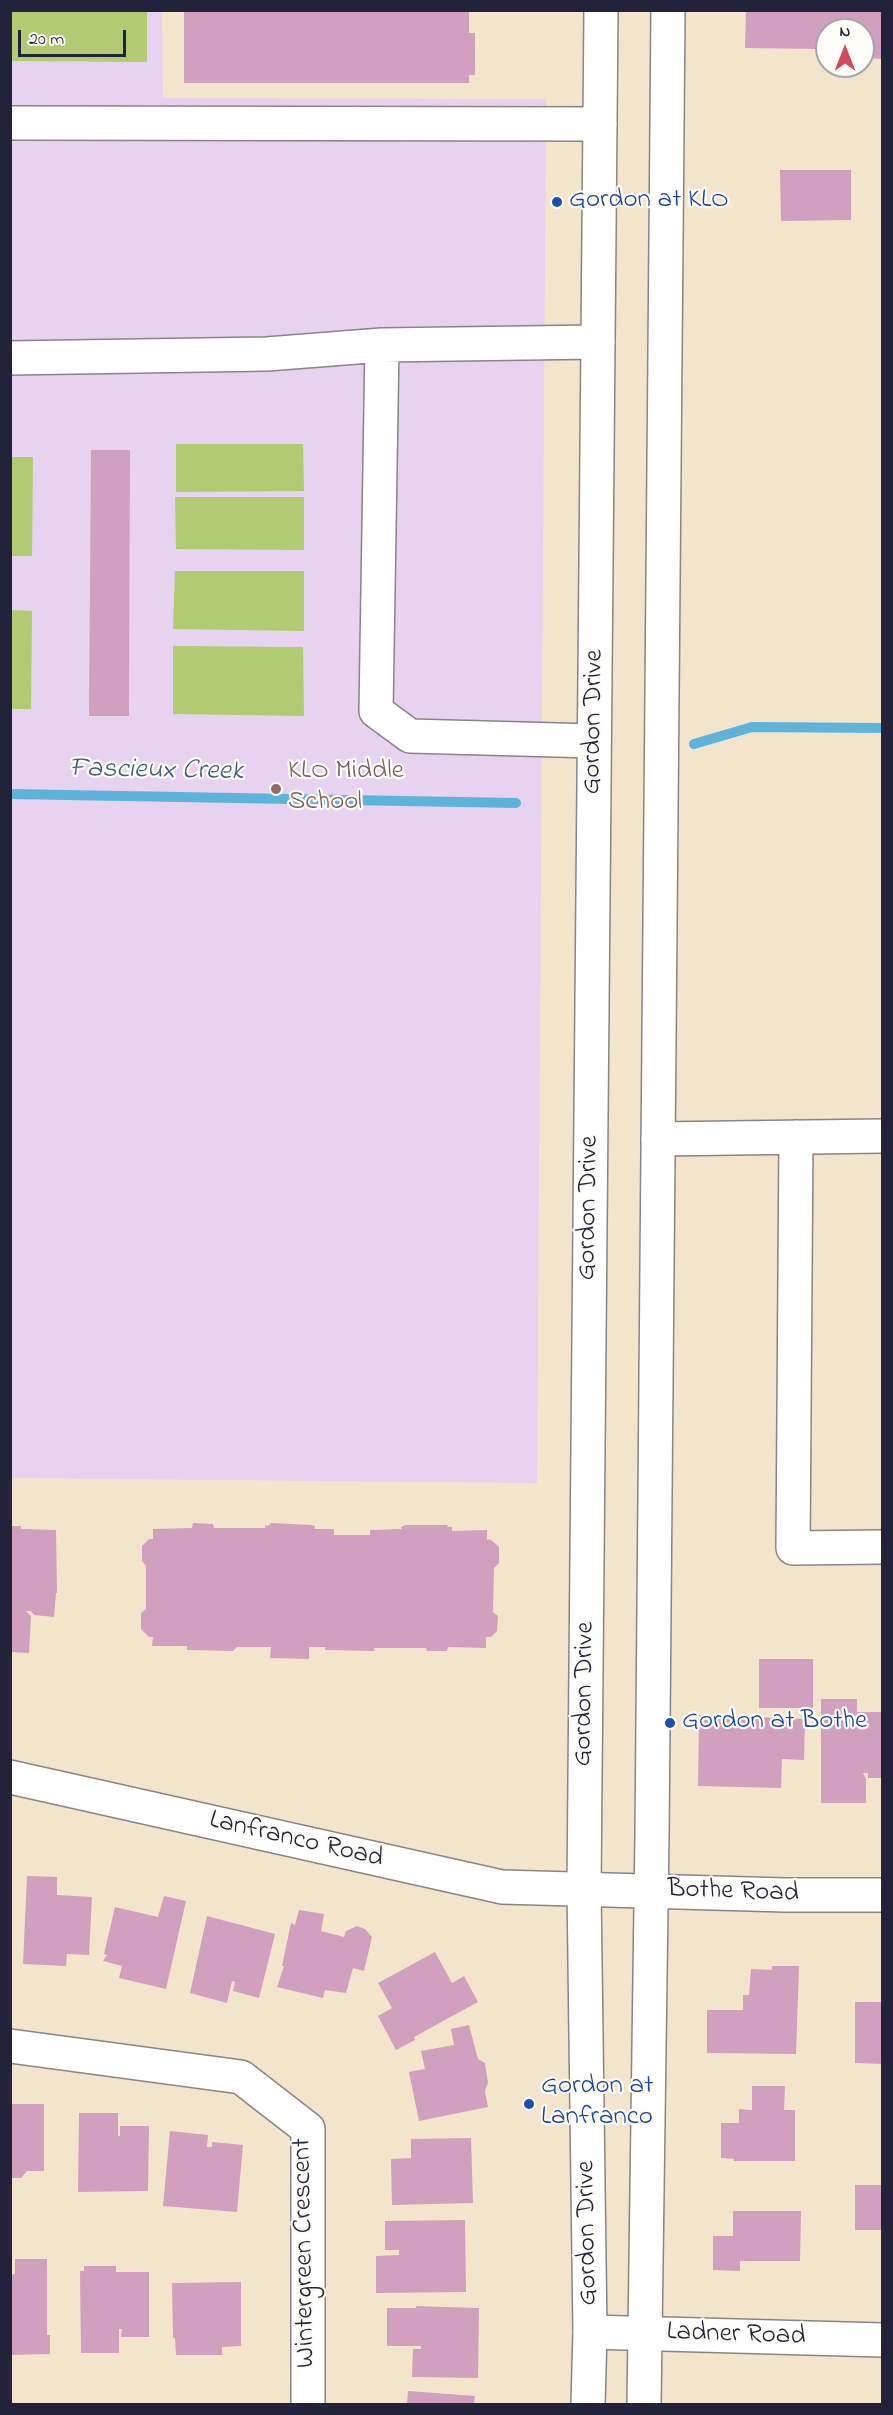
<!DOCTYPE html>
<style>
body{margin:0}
#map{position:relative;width:893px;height:2415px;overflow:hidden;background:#f3e5cb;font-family:"Indie Flower",sans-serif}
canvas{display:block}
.frame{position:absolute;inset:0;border:12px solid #22223b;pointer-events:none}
.north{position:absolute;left:815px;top:18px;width:60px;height:60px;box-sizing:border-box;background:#fdfcf7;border:2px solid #a5a5ac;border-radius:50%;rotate:0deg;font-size:16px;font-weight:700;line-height:24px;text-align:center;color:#22223b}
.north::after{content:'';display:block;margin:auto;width:21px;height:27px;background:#d1495b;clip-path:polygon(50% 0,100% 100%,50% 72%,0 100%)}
.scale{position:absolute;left:18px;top:30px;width:108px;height:27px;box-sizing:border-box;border:3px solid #22223b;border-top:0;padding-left:8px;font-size:18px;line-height:21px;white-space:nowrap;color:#22223b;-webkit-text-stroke:4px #fdfcf7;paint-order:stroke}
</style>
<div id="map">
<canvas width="893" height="2415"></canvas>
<div class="frame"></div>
<div class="north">N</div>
<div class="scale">20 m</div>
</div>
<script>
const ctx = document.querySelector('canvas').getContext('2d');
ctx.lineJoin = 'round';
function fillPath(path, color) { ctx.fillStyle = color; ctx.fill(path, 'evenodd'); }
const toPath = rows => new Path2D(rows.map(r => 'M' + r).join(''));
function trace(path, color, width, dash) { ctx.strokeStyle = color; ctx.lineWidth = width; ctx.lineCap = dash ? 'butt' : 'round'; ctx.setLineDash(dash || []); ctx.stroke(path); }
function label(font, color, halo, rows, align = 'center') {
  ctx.font = font + ' "Indie Flower",sans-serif'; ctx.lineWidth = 4.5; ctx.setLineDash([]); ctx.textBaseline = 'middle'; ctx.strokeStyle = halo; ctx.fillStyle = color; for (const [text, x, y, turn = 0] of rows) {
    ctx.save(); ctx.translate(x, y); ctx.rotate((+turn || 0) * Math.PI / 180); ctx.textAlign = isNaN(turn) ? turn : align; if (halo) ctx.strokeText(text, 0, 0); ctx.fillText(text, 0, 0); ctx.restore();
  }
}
const built = toPath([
 [11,11,162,11,163,98,546,99,537,1483,11,1478]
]);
const green = toPath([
 [11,10,147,11,147,62,11,61],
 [176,444,303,444,304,491,176,492],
 [11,457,33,457,32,556,11,556],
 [175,497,304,497,304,550,176,549],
 [175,571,304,571,304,631,173,629],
 [11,610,32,611,31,709,11,709],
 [173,646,303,647,304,716,173,714]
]);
const stream = toPath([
 [694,744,752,727,882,728],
 [10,794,516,803]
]);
const building = toPath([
 [184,10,469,10,469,33,475,33,475,75,469,75,469,83,184,83],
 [746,10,882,10,882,59,863,58,863,30,827,30,827,49,745,48],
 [780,170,851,170,851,220,781,221],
 [91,450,130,450,129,716,89,716],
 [193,1523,213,1524,214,1528,265,1528,265,1525,268,1526,271,1523,311,1525,315,1526,315,1529,334,1529,334,1535,370,1535,370,1530,402,1529,401,1527,406,1525,448,1525,447,1527,452,1527,452,1531,487,1530,487,1540,490,1539,499,1547,499,1563,494,1568,493,1612,498,1616,497,1631,491,1637,486,1637,486,1648,448,1647,447,1651,427,1651,426,1648,374,1648,374,1651,325,1650,325,1647,309,1647,309,1659,270,1658,271,1647,237,1647,233,1651,187,1650,187,1646,152,1646,153,1637,149,1637,141,1629,141,1613,146,1609,146,1566,142,1561,142,1546,149,1539,153,1539,153,1529,192,1528],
 [10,1526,21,1526,21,1529,56,1530,57,1593,56,1593,54,1617,34,1615,31,1611,26,1611,31,1616,29,1653,10,1652],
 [759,1659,813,1659,813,1708,759,1708],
 [821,1699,857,1699,857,1712,882,1712,882,1778,868,1778,868,1773,863,1773,866,1779,866,1803,821,1803],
 [699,1715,805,1719,804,1760,782,1759,781,1788,698,1786],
 [27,1876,57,1877,57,1895,92,1897,89,1955,67,1954,66,1966,23,1964],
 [164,1896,186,1901,166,1989,119,1978,122,1966,103,1961,107,1955,104,1954,115,1907,158,1917],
 [299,1910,324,1914,321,1931,344,1937,346,1931,357,1926,365,1929,372,1937,364,1971,353,1968,346,1993,325,1990,323,1998,277,1987,284,1966,282,1966,291,1923,295,1925],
 [207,1916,275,1934,259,1998,233,1991,235,1982,232,1981,227,2003,190,1993],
 [435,1952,452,1983,464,1976,478,2002,414,2037,415,2040,396,2050,378,2016,392,2008,378,1983],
 [772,1966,799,1966,796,2054,707,2053,707,2010,743,2010,743,1995,749,1995,751,1969,772,1970],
 [855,2002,882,2002,882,2064,855,2063],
 [469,2025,478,2059,485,2063,488,2083,485,2091,488,2107,419,2121,409,2072,425,2069,421,2051,454,2045,451,2029],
 [752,2086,785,2086,784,2110,795,2110,795,2161,734,2161,734,2159,721,2158,721,2123,739,2123,739,2109,752,2110],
 [10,2104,44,2104,44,2171,27,2171,21,2178,10,2178],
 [79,2113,118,2113,118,2136,120,2136,120,2126,149,2126,148,2191,78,2192],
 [170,2131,208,2135,207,2147,212,2147,212,2142,243,2145,237,2212,163,2206],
 [471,2138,473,2203,392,2205,391,2159,411,2158,411,2139],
 [855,2185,882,2185,882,2230,855,2230],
 [733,2211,801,2211,800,2261,740,2261,740,2271,713,2270,713,2236,733,2236],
 [465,2220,466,2292,376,2293,376,2256,399,2255,399,2250,385,2250,385,2221],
 [15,2259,47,2259,47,2335,50,2335,50,2354,11,2355,10,2275,15,2274],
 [84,2266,116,2266,116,2272,149,2272,149,2337,121,2337,122,2329,119,2329,119,2353,81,2353,80,2271,84,2271],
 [241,2282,241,2346,222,2347,222,2355,176,2355,175,2338,173,2338,172,2283],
 [416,2306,479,2308,478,2378,412,2377,413,2349,421,2349,421,2346,387,2346,387,2308,416,2308],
 [408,2391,475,2396,474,2404,407,2404]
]);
const minor = toPath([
 [10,123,600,124],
 [382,345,376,711,410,736,594,741],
 [10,358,267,354,382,345,598,342],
 [796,1137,793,1548,882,1547],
 [658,1139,882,1136],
 [10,1777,502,1887,785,1895,882,1895],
 [10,2046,241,2077,308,2129,308,2404],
 [590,2332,882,2340]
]);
const major = toPath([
 [588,2404,590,2332,584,1888,601,10],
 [644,2404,652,1834,668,10]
]);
const markers = [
 [557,202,6,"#1a4fb4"],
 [276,789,6,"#8d6e63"],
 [670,1723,6,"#1a4fb4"],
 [529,2104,6,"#1a4fb4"]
];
const transitNames = [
 ["Gordon at KLO",569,202],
 ["Gordon at Bothe",682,1723],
 ["Gordon at",541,2088],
 ["Lanfranco",541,2119]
];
const streetNames = [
 ["Gordon Drive",595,722,-89],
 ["Gordon Drive",590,1208,-89],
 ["Gordon Drive",586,1694,-89],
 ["Lanfranco Road",296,1841,13],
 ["Bothe Road",733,1893,2],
 ["Gordon Drive",589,2233,-91],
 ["Wintergreen Crescent",306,2253,-91],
 ["Ladner Road",736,2336,2]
];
const educationNames = [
 ["KLO Middle",288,773],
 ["School",288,804]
];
const waterNames = [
 ["Fascieux Creek",156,772,1]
];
fillPath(built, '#e7d2ef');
fillPath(green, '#b0cb71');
trace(stream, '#5eb3da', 10);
fillPath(building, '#d1a0be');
trace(minor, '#8a8483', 36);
trace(major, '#8a8483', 36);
trace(minor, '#fff', 33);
trace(major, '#fff', 33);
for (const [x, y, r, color] of markers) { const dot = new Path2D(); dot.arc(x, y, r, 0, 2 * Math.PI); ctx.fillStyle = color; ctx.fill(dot); trace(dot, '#fdfcf7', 2); }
label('27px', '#164399', '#fdfcf7', transitNames, 'left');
label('27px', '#22223b', '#fdfcf7', streetNames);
label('27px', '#785e54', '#fdfcf7', educationNames, 'left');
label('italic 28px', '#3a5c7b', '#fdfcf7', waterNames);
</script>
